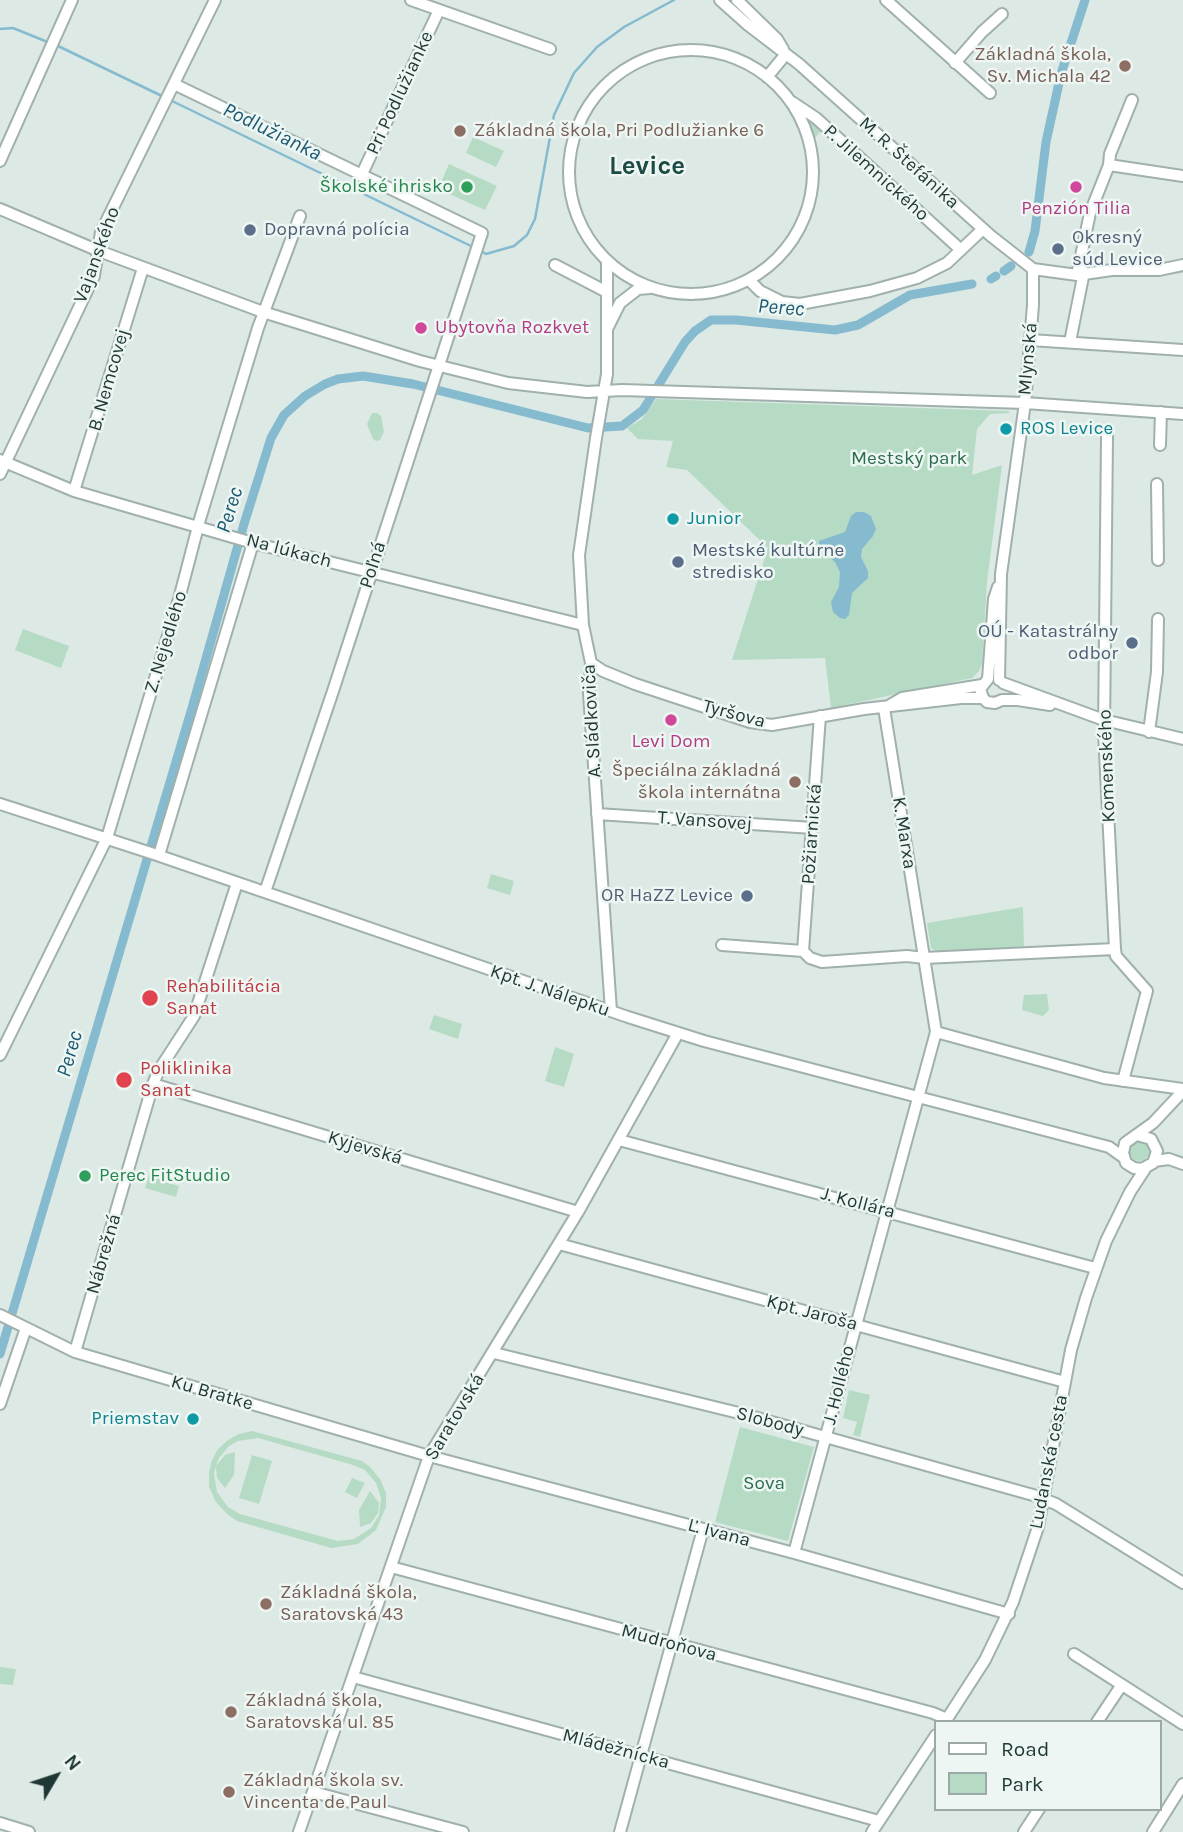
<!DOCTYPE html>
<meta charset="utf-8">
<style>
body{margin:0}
#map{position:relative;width:1183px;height:1832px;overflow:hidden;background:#dde9e5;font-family:Karla,sans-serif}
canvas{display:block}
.legend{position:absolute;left:934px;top:1720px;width:228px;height:91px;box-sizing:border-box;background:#edf6f3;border:2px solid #9baaa7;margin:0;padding:9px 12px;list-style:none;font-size:21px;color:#1f3835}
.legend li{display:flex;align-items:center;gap:14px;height:35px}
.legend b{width:35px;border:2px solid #9baaa7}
.north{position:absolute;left:21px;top:1741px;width:70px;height:70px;-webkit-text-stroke:5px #edf6f3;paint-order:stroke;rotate:51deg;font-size:19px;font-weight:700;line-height:28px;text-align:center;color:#1f3835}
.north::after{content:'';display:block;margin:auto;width:24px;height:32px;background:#1f3835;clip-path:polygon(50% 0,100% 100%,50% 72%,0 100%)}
</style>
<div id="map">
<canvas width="1183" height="1832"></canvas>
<ul class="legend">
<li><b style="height:9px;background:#fff"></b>Road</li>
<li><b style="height:19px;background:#b6dbc4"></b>Park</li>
</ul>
<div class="north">N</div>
</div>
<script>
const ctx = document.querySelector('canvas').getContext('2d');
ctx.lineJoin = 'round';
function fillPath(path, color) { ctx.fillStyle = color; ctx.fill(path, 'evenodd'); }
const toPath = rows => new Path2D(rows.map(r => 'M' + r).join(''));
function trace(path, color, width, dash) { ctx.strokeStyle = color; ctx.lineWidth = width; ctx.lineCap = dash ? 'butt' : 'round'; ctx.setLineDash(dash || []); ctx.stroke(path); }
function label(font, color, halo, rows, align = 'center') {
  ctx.font = font + ' Karla,sans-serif'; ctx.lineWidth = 5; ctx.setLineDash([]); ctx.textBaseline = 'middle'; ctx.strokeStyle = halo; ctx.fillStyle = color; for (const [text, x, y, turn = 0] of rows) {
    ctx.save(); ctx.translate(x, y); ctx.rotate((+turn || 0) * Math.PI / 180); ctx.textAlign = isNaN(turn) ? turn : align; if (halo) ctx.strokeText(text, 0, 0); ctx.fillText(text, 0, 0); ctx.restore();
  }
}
const green = toPath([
 [806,118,809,118,822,130,811,142,804,122],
 [473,137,504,151,496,167,466,153],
 [449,164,497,186,485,210,438,189],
 [656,399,1008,411,1010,413,990,414,977,429,972,475,1002,465,987,582,982,664,979,671,972,678,831,708,825,658,732,660,768,548,687,470,666,467,673,441,638,439,627,428,642,419],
 [372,413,377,413,381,416,384,432,380,440,376,441,373,439,367,424],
 [23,629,69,646,61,668,15,650],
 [491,874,514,881,510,895,487,888],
 [1023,907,1024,950,940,953,931,948,927,923],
 [1047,994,1049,1010,1043,1016,1022,1010,1024,995],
 [434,1015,462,1024,458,1039,429,1029],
 [555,1047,574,1054,564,1087,545,1081],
 '1129 1151a10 10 0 1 1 20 0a10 10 0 1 1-20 0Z',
 [152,1166,159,1169,165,1182,179,1186,176,1197,145,1188],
 [849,1390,870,1395,860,1437,853,1435,857,1422,843,1418],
 [740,1427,814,1447,788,1541,715,1522],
 [252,1431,362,1461,370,1467,380,1479,386,1493,386,1507,376,1530,358,1544,331,1548,237,1521,227,1514,216,1502,209,1487,209,1472,212,1460,218,1449,228,1440,239,1434],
 [258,1438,353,1465,365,1470,376,1483,381,1498,379,1515,371,1528,354,1539,338,1541,240,1514,228,1507,217,1492,214,1473,216,1467,217,1478,225,1488,234,1475,235,1452,225,1455,216,1466,219,1458,229,1446,238,1441],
 [252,1455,272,1461,259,1504,239,1498],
 [352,1478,365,1483,357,1498,345,1492],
 [370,1491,379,1503,378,1513,371,1523,360,1527,359,1510],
 [0,1667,16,1669,13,1685,0,1684]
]);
const water = toPath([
 [856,512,864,512,871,516,876,529,873,536,862,549,861,557,868,571,868,578,852,593,849,615,845,619,840,618,833,612,831,602,839,587,840,572,835,562,819,549,819,541,845,532,851,516]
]);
const stream = toPath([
 [0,29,13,28,50,43],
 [56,45,164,97],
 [170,100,475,248],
 [481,251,486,254,514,246,527,235,535,219,554,115,574,73,597,47,624,27,674,0]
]);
const canal = toPath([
 [1029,252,1035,231,1046,142,1061,74,1085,0],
 [1004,271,1011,266],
 [991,279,996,276],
 [0,1354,192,708,244,524,271,438,284,415,305,396,325,384,338,379,363,376,413,384,588,428,622,426,643,410,685,342,695,331,711,320,736,320,835,330,858,325,910,295,972,284]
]);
const minor = toPath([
 [411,0,550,49],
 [720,0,748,25,799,64,991,236,1033,269],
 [737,0,777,39,783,49],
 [886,0,990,93],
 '569 172a122 122 0 1 1 244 0a122 122 0 1 1-244 0Z',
 [955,63,982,32,1002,14],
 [767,77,786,54],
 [174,84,482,233,333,691,265,892],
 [792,102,816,118,961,250],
 [0,161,72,0],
 [1109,165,1110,154,1132,100],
 [361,176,439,10],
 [0,209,99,251,263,312,420,361,508,383,587,392,622,390,1025,403,1183,414],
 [607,262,607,374,596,438,579,555,583,625,591,663,589,693,611,1011],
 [555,265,605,291],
 [1033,269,1077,275,1112,270,1159,270,1183,265],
 [1077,275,1090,213,1109,165,1183,176],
 [749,280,760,291,782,302,800,304,870,291,917,278,947,263,983,229],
 [607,329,620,303,638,289,650,288],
 [1030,340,1183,350],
 [1070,342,1084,272],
 [1107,436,1104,733,1115,949,1116,956,1147,991,1123,1081],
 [1160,445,1161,412],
 [0,460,74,491,253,543,583,625],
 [0,474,94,276,101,232,215,0],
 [1157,484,1158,560],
 [74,491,143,268],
 [591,663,603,671,635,684,750,722,772,725,864,709,961,698,983,698],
 [988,679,994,599,998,587],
 [988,679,980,689,983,698,987,702,995,703,1002,700,1018,700,1050,705],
 [999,680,1001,574,1025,403,1033,305,1033,269],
 [1003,683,1104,720,1183,739],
 [890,705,902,698,982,685],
 [1149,732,1157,672,1158,619],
 [0,804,154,854,628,1017,704,1041,1109,1147,1123,1157],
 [597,814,813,828],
 [159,855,253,543],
 [722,945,803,951,810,958,822,962,907,956,924,958,1115,949],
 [803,951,820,716],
 [936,1032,1104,1078,1183,1089],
 [0,1055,107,838,179,599,200,519,258,328,300,216],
 [153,1084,578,1212],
 [1137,1135,1151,1139,1157,1151,1153,1163,1142,1169,1134,1168,1126,1163,1123,1153,1125,1143,1153,1123,1183,1091],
 [619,1140,1095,1268],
 [1154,1161,1169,1159,1183,1164],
 [559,1244,1065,1382],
 [0,1315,75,1352,429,1456,794,1553,1009,1614],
 [75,1352,153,1084,159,1070,194,1016,237,883],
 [494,1353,743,1414,1033,1495,1056,1504,1183,1583],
 [0,1404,26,1328],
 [794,1553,936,1032,884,708],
 [391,1567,933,1713,947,1719],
 [1074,1654,1183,1724],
 [353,1677,879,1821],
 [945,1722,985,1660,1013,1602,1038,1527,1071,1350,1086,1298,1106,1241,1130,1192,1145,1169],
 [1097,1722,1121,1686],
 [313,1792,463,1832],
 [0,1823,29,1832],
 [299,1832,429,1456,578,1212,678,1033],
 [620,1832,703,1529],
 [872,1832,936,1735],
 [1024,1832,1039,1809],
 [1153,1832,1183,1784]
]);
const markers = [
 [1125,66,7,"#8d6e63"],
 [460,131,7,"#8d6e63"],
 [467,187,7,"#2e9e5b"],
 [1076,187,7,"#d1479c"],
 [250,230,7,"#5c6f8a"],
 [1058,249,7,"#5c6f8a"],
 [421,328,7,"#d1479c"],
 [1006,429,7,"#0f9aa8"],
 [673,519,7,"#0f9aa8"],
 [678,562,7,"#5c6f8a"],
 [1132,643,7,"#5c6f8a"],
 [671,720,7,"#d1479c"],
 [795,782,7,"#8d6e63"],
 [747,896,7,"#5c6f8a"],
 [150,998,9,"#e0444e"],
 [124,1080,9,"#e0444e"],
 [85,1176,7,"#2e9e5b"],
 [193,1419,7,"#0f9aa8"],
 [266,1604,7,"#8d6e63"],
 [231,1712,7,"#8d6e63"],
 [229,1792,7,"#8d6e63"]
];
const educationNames = [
 ["Základná škola,",1111,55,"right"],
 ["Sv. Michala 42",1111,77,"right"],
 ["Základná škola, Pri Podlužianke 6",474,131],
 ["Špeciálna základná",781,771,"right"],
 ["škola internátna",781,793,"right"],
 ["Základná škola,",280,1593],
 ["Saratovská 43",280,1615],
 ["Základná škola,",245,1701],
 ["Saratovská ul. 85",245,1723],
 ["Základná škola sv.",243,1781],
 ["Vincenta de Paul",243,1803]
];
const streetNames = [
 ["Pri Podlužianke",400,93,-65],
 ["M. R. Štefánika",909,163,42],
 ["P. Jilemnického",876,173,42],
 ["Vajanského",97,255,-70],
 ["Mlynská",1028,359,-85],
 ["B. Nemcovej",109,380,-74],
 ["Na lúkach",289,551,15],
 ["Poľná",373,565,-72],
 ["Z. Nejedlého",166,642,-73],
 ["Tyršova",734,714,15],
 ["A. Sládkoviča",592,721,-93],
 ["Komenského",1107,766,-92],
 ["T. Vansovej",705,821,4],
 ["K. Marxa",904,833,81],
 ["Požiarnická",812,834,-86],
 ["Kpt. J. Nálepku",550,991,19],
 ["Kyjevská",365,1148,17],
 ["J. Kollára",858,1203,15],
 ["Nábrežná",104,1254,-74],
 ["Kpt. Jaroša",812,1313,15],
 ["J. Hollého",839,1385,-76],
 ["Ku Bratke",212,1393,16],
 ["Saratovská",455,1417,-59],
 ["Slobody",770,1422,15],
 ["Ludanská cesta",1049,1462,-79],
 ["Ľ. Ivana",719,1533,15],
 ["Mudroňova",669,1643,15],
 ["Mládežnícka",616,1749,15]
];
const leisureNames = [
 ["Školské ihrisko",453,187],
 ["Perec FitStudio",99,1176,"left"]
];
const hotelNames = [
 ["Penzión Tilia",1076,209],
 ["Ubytovňa Rozkvet",435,328,"left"],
 ["Levi Dom",671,742]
];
const serviceNames = [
 ["Dopravná polícia",264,230],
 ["Okresný",1072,238],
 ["súd Levice",1072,260],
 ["Mestské kultúrne",692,551],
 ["stredisko",692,573],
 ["OÚ - Katastrálny",1118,632,"right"],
 ["odbor",1118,654,"right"],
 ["OR HaZZ Levice",733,896,"right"]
];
const cultureNames = [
 ["ROS Levice",1020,429],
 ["Junior",687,519],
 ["Priemstav",179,1419,"right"]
];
const parkNames = [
 ["Mestský park",909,459],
 ["Sova",764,1484]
];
const healthNames = [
 ["Rehabilitácia",166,987],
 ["Sanat",166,1009],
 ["Poliklinika",140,1069],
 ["Sanat",140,1091]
];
const waterNames = [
 ["Podlužianka",272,132,26],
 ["Perec",781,308,4],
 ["Perec",230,510,-73],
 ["Perec",70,1054,-74]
];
const districtNames = [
 ["Levice",647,167]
];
fillPath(green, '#b6dbc4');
fillPath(water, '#85bacf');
trace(stream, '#85bacf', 2.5);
trace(canal, '#85bacf', 9);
trace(minor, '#a0b0ad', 14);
trace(minor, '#fff', 10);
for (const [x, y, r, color] of markers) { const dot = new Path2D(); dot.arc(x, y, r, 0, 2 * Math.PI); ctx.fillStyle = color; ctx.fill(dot); trace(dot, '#edf6f3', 2.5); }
label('19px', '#785e54', '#edf6f3', educationNames, 'left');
label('19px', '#1f3835', '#edf6f3', streetNames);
label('19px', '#27864d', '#edf6f3', leisureNames, 'right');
label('19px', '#b23c85', '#edf6f3', hotelNames);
label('19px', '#4e5e75', '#edf6f3', serviceNames, 'left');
label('19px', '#0d838f', '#edf6f3', cultureNames, 'left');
label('19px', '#2a6e4d', '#edf6f3', parkNames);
label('19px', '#be3a42', '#edf6f3', healthNames, 'left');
label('italic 21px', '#1b5972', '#edf6f3', waterNames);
label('bold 26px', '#1c4a44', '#edf6f3', districtNames);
</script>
